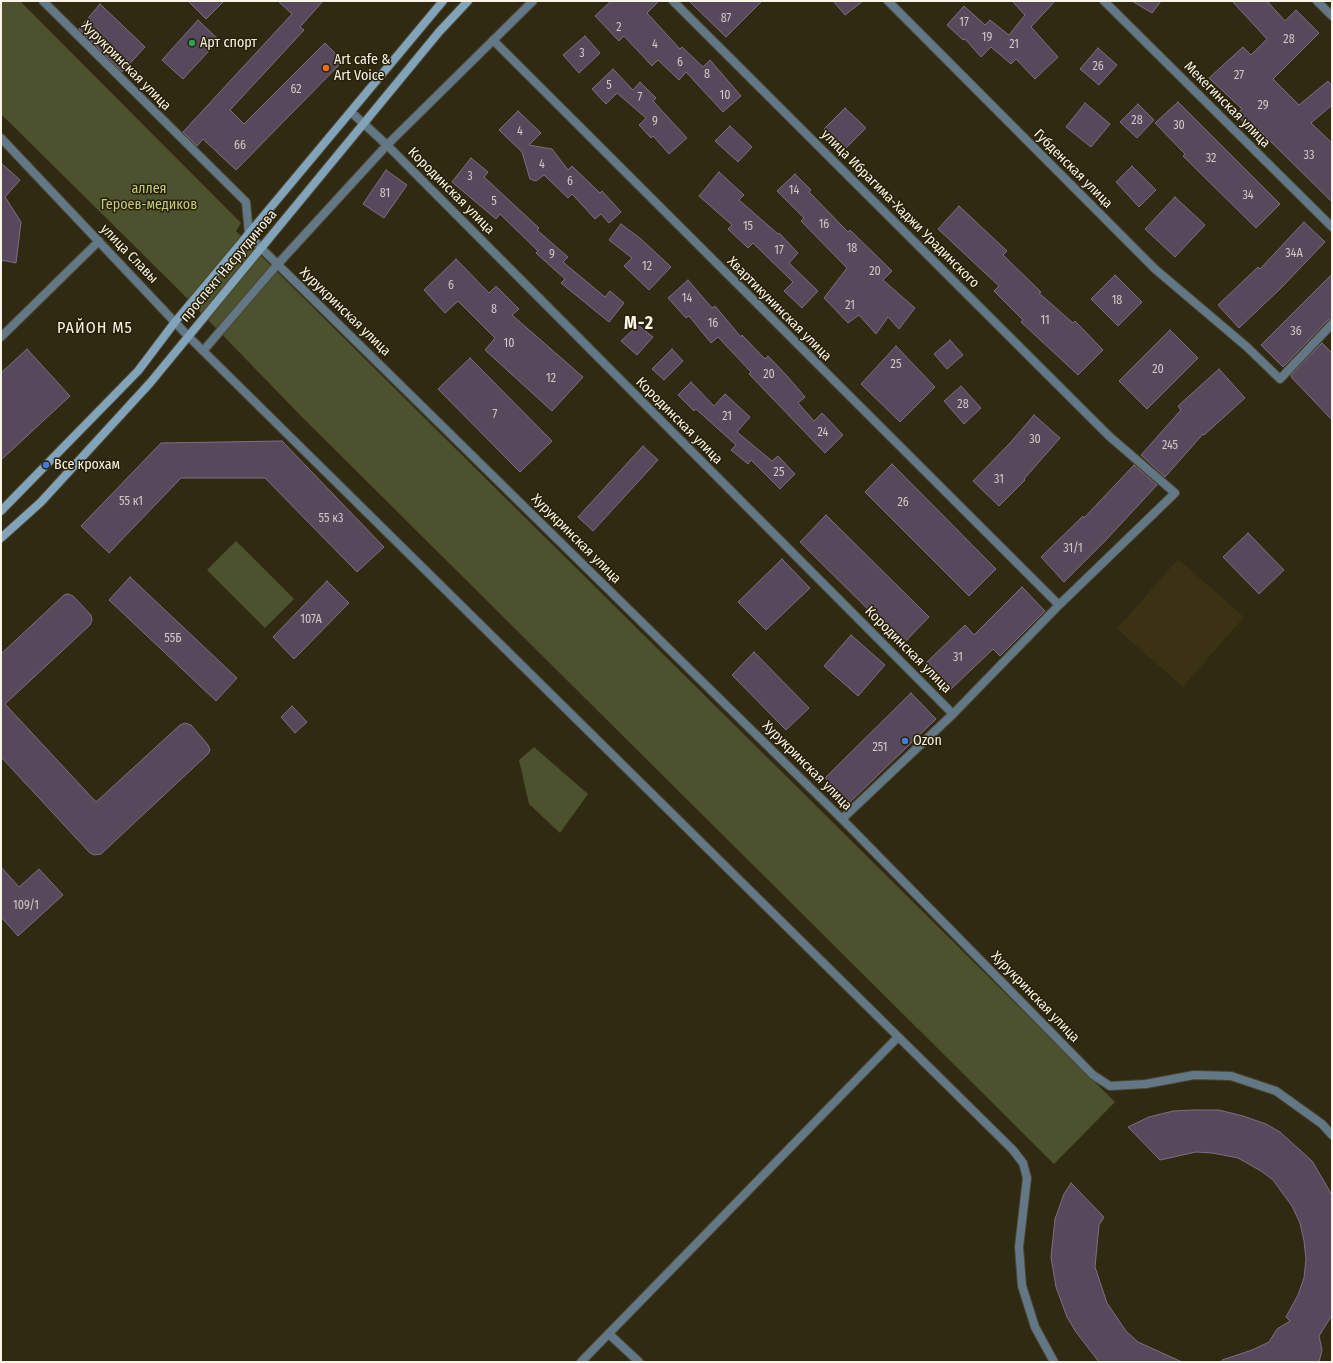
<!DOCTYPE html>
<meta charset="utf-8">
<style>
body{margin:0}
#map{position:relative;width:1333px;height:1363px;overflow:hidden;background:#312a13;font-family:"Fira Sans Condensed",sans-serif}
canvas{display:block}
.frame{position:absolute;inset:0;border:2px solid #f8f4e6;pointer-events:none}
</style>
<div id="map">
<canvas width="1333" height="1363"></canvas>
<div class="frame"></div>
</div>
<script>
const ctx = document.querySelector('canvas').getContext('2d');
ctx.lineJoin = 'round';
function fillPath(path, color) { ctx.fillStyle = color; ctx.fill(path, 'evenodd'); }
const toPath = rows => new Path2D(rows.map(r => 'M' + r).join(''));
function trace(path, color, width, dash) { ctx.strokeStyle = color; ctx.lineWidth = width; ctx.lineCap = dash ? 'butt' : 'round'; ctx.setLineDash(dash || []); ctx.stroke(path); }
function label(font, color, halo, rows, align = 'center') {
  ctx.font = font + ' "Fira Sans Condensed",sans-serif'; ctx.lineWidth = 3; ctx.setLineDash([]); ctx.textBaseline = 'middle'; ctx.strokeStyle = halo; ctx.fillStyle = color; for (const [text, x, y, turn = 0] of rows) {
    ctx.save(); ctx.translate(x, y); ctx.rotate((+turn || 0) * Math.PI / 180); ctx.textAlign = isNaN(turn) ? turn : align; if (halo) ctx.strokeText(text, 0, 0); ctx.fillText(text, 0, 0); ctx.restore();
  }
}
const built = toPath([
 [1178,559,1244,617,1183,687,1117,629]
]);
const green = toPath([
 [1,1,20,1,241,223,236,231,1115,1102,1054,1164,300,415,181,292,1,114],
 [236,541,294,599,265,628,207,570],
 [534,747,588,794,560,833,529,804,519,760]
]);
const building = toPath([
 [188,1,224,1,206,19,188,1],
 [278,1,323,1,300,27,304,30,230,110,244,124,325,43,343,61,236,170,203,139,197,146,183,132,292,14,278,1],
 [611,1,659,1,647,13,680,49,682,47,703,67,710,60,741,96,723,112,686,72,679,80,658,60,652,66,624,36,619,41,595,16,611,1],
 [689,1,762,1,726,37,689,1],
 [833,1,863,1,845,15,833,1],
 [1012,1,1055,1,1031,27,1058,57,1035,79,1016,59,1011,64,991,47,981,57,965,39,963,40,947,25,964,6,985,25,990,20,1009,35,1025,15,1012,1],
 [1132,1,1161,1,1152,13,1132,1],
 [1232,1,1267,1,1285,21,1296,10,1319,33,1273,79,1299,105,1328,81,1332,86,1332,105,1311,123,1332,143,1332,202,1258,129,1255,132,1236,115,1242,109,1209,78,1243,47,1251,55,1267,39,1232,1],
 [100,4,145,47,122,72,79,29,100,4],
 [198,20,219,40,183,79,162,60,198,20],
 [585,36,600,53,579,73,563,55,585,36],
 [1098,48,1117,65,1099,85,1080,69,1098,48],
 [613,69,633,90,640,82,656,98,653,101,687,138,669,154,653,136,651,138,639,125,646,118,617,93,606,104,592,89,613,69],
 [1178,102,1280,204,1256,228,1183,156,1185,154,1155,123,1178,102],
 [1085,103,1110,124,1091,147,1066,127,1085,103],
 [1138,104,1154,120,1137,138,1120,122,1138,104],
 [845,108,866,128,845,149,824,129,845,108],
 [518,111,541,133,529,145,552,149,568,170,572,166,600,193,602,191,621,212,609,223,601,214,595,219,572,194,568,198,544,175,536,181,530,179,522,152,499,130,518,111],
 [730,126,752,147,738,162,715,141,730,126],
 [471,158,488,172,484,177,539,228,537,230,568,257,563,262,605,297,610,291,624,303,609,322,561,283,565,279,536,253,538,251,500,214,496,219,452,182,471,158],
 [1,163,20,180,5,197,21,222,16,263,1,260,1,163],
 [1132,166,1156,190,1139,207,1116,182,1132,166],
 [386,170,407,185,384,218,363,204,386,170],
 [719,172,744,195,739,200,778,234,779,233,798,253,789,263,818,291,802,308,784,291,793,282,753,243,748,248,728,229,732,225,699,196,719,172],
 [795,174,811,190,809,192,848,232,850,230,892,271,883,280,915,308,899,329,888,317,876,334,859,315,848,323,824,298,847,268,801,221,804,218,777,191,795,174],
 [1175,197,1205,225,1175,257,1145,229,1175,197],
 [959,206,1007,251,1003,255,1041,292,1039,293,1073,323,1075,321,1103,350,1078,375,1021,322,1023,320,994,291,999,286,938,229,959,206],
 [1304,222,1325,242,1281,288,1239,328,1218,305,1258,267,1260,269,1304,222],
 [621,224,641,239,671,267,649,290,624,266,632,258,609,240,621,224],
 [456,259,489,293,496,286,519,309,512,315,583,377,552,411,485,350,495,338,458,301,445,313,424,290,456,259],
 [1332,274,1332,319,1328,320,1283,367,1261,345,1332,274],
 [1115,275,1142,302,1118,326,1091,299,1115,275],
 [688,280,712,308,715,306,741,337,742,335,765,359,768,356,788,377,805,397,798,403,814,421,822,413,843,435,825,453,749,374,751,372,718,337,711,343,689,316,686,318,668,298,688,280],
 [638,325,653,337,637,355,621,341,638,325],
 [1170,330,1198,358,1147,409,1119,381,1170,330],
 [950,340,963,355,947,369,934,354,950,340],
 [1322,343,1332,353,1332,420,1292,378,1291,375,1322,343],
 [896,346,935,387,900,422,861,384,896,346],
 [27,349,70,396,1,460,1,373,27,349],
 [672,349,683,361,664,380,652,369,672,349],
 [470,358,552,441,520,472,438,389,470,358],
 [1219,369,1245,398,1204,435,1203,434,1165,477,1141,455,1181,410,1178,406,1219,369],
 [691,382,714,406,725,394,750,417,737,432,772,461,778,456,795,474,780,489,751,460,748,464,731,450,736,445,696,409,694,411,678,395,691,382],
 [961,386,981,408,964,424,944,401,961,386],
 [1034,415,1060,438,1024,479,1025,480,999,506,973,481,1011,442,1034,415],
 [282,441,384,547,357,572,265,478,181,478,109,553,81,526,161,443,282,441],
 [643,446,658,460,593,531,578,517,643,446],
 [892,464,996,569,969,596,865,492,892,464],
 [1134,465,1157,485,1106,540,1064,582,1041,557,1083,516,1084,518,1134,465],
 [826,515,929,617,903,644,800,542,826,515],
 [1248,533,1284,570,1259,594,1223,557,1248,533],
 [782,559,810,588,766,630,738,602,782,559],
 [130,577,237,678,216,701,109,600,130,577],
 [327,581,349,603,294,659,273,637,327,581],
 [1022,587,1045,611,1000,656,993,649,950,690,925,664,965,625,974,635,1022,587],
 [68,594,73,596,91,615,92,620,90,625,5,704,96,802,180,725,185,723,191,725,208,745,210,750,208,754,101,854,94,855,90,853,1,757,1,654,64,595,68,594],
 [851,635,885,665,858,696,824,666,851,635],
 [754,652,809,708,786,730,732,675,754,652],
 [911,693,936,719,849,803,825,778,911,693],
 [292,706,307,722,295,733,281,717,292,706],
 [1,867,19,887,39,869,63,895,18,936,1,917,1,867],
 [1194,1110,1219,1110,1243,1116,1266,1124,1280,1132,1312,1161,1332,1195,1332,1315,1319,1336,1322,1350,1319,1362,1223,1362,1222,1360,1252,1350,1269,1342,1277,1329,1290,1321,1286,1317,1298,1295,1304,1278,1306,1259,1304,1241,1300,1223,1292,1206,1273,1180,1261,1171,1238,1158,1213,1153,1196,1152,1160,1160,1128,1127,1149,1117,1173,1111,1194,1110],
 [1071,1183,1104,1217,1099,1225,1095,1267,1107,1303,1126,1331,1138,1342,1182,1362,1099,1362,1076,1332,1067,1317,1056,1287,1051,1257,1055,1219,1064,1194,1071,1183]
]);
const street = toPath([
 [43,1,246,202,249,234,261,248,842,819,1093,1075,1110,1086,1146,1084,1194,1075,1231,1076,1276,1091,1322,1124,1332,1135],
 [673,1,1109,436,1175,493,1059,605,953,714,842,819],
 [888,1,1155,269,1247,347,1280,379,1332,324],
 [1104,1,1332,227],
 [1317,1,1332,16],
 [493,40,1059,605],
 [351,112,387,145,953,714],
 [1,138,188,336,1013,1150,1023,1163,1027,1178,1019,1247,1022,1286,1035,1327,1054,1362],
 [1,337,99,241],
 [203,351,276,266,387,145,533,1],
 [609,1334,639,1362],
 [581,1362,898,1037]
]);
const secondary = toPath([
 [1,511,138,371,175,322,443,1],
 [1,538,41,502,150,383,439,32,468,1]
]);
const markers = [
 [192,43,4,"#2e9e5b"],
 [326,68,4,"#e8710a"],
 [46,465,4,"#3f7fe0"],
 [905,741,4,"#3f7fe0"]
];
const numberNames = [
 ["87",726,19],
 ["17",964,23],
 ["2",619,28],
 ["19",987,38],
 ["28",1289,40],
 ["4",655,45],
 ["21",1014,45],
 ["3",582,54],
 ["6",680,63],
 ["26",1098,67],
 ["8",707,75],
 ["27",1239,76],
 ["5",609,86],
 ["62",296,90],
 ["10",725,96],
 ["7",640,98],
 ["29",1263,106],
 ["28",1137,121],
 ["9",655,122],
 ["30",1179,126],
 ["4",520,132],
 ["66",240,146],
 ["33",1309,156],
 ["32",1211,159],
 ["4",542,165],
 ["3",470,177],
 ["6",570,182],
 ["14",794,191],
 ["81",385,194],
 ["34",1248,196],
 ["5",494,202],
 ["16",824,225],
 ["15",748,227],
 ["18",852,249],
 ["17",779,251],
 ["34А",1294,254],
 ["9",552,255],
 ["12",647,267],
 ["20",875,272],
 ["6",451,286],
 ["14",687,299],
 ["18",1117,301],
 ["21",850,306],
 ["8",494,310],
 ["11",1045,321],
 ["16",713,324],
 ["36",1296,332],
 ["10",509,344],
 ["25",896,365],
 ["20",1158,370],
 ["20",769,375],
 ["12",551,379],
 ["28",963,405],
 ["7",495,415],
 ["21",727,417],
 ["24",823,433],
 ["30",1035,440],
 ["245",1170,446],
 ["25",779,473],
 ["31",999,480],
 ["55 к1",131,502],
 ["26",903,503],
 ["55 к3",331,519],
 ["31/1",1073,549],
 ["107А",311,620],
 ["55Б",173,639],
 ["31",958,658],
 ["251",880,748],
 ["109/1",26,906]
];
const poiNames = [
 ["Арт спорт",200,43],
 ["Art cafe &",334,60],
 ["Art Voice",334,76],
 ["Все крохам",54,465],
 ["Ozon",913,741]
];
const streetNames = [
 ["Хурукринская улица",126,66,45],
 ["Мекегинская улица",1227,105,45],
 ["Губденская улица",1073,169,45],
 ["Кородинская улица",451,191,45],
 ["улица Ибрагима-Хаджи Урадинского",900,209,45],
 ["улица Славы",129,254,46],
 ["проспект Насрутдинова",229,266,-50],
 ["Хвартикунинская улица",779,309,45],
 ["Хурукринская улица",345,312,44],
 ["Кородинская улица",679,421,45],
 ["Хурукринская улица",576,539,45],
 ["Кородинская улица",908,650,45],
 ["Хурукринская улица",807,766,45],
 ["Хурукринская улица",1035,997,46]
];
const parkNames = [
 ["аллея",149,189],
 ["Героев-медиков",149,205]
];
const quarterNames = [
 ["РАЙОН М5",95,329]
];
const districtNames = [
 ["М-2",639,324]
];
fillPath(built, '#3a3212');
fillPath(green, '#4c512e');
fillPath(building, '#58485c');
trace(building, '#7f6e83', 1);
trace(street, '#4d4631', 10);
trace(secondary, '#4d4631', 10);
trace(street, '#637886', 8);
trace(secondary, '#82a4ba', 8);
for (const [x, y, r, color] of markers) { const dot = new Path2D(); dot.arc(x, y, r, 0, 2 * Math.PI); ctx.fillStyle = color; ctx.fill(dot); trace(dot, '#272009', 1.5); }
label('12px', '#d0c9c4', null, numberNames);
label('14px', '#f8f4e6', '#272009', poiNames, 'left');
label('14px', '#f8f4e6', '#272009', streetNames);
label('14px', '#c4ce7f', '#272009', parkNames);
ctx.letterSpacing = '1px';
label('16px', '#f8f4e6', '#272009', quarterNames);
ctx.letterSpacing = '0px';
ctx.letterSpacing = '1px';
label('bold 18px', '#f8f4e6', '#272009', districtNames);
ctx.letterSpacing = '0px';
</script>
